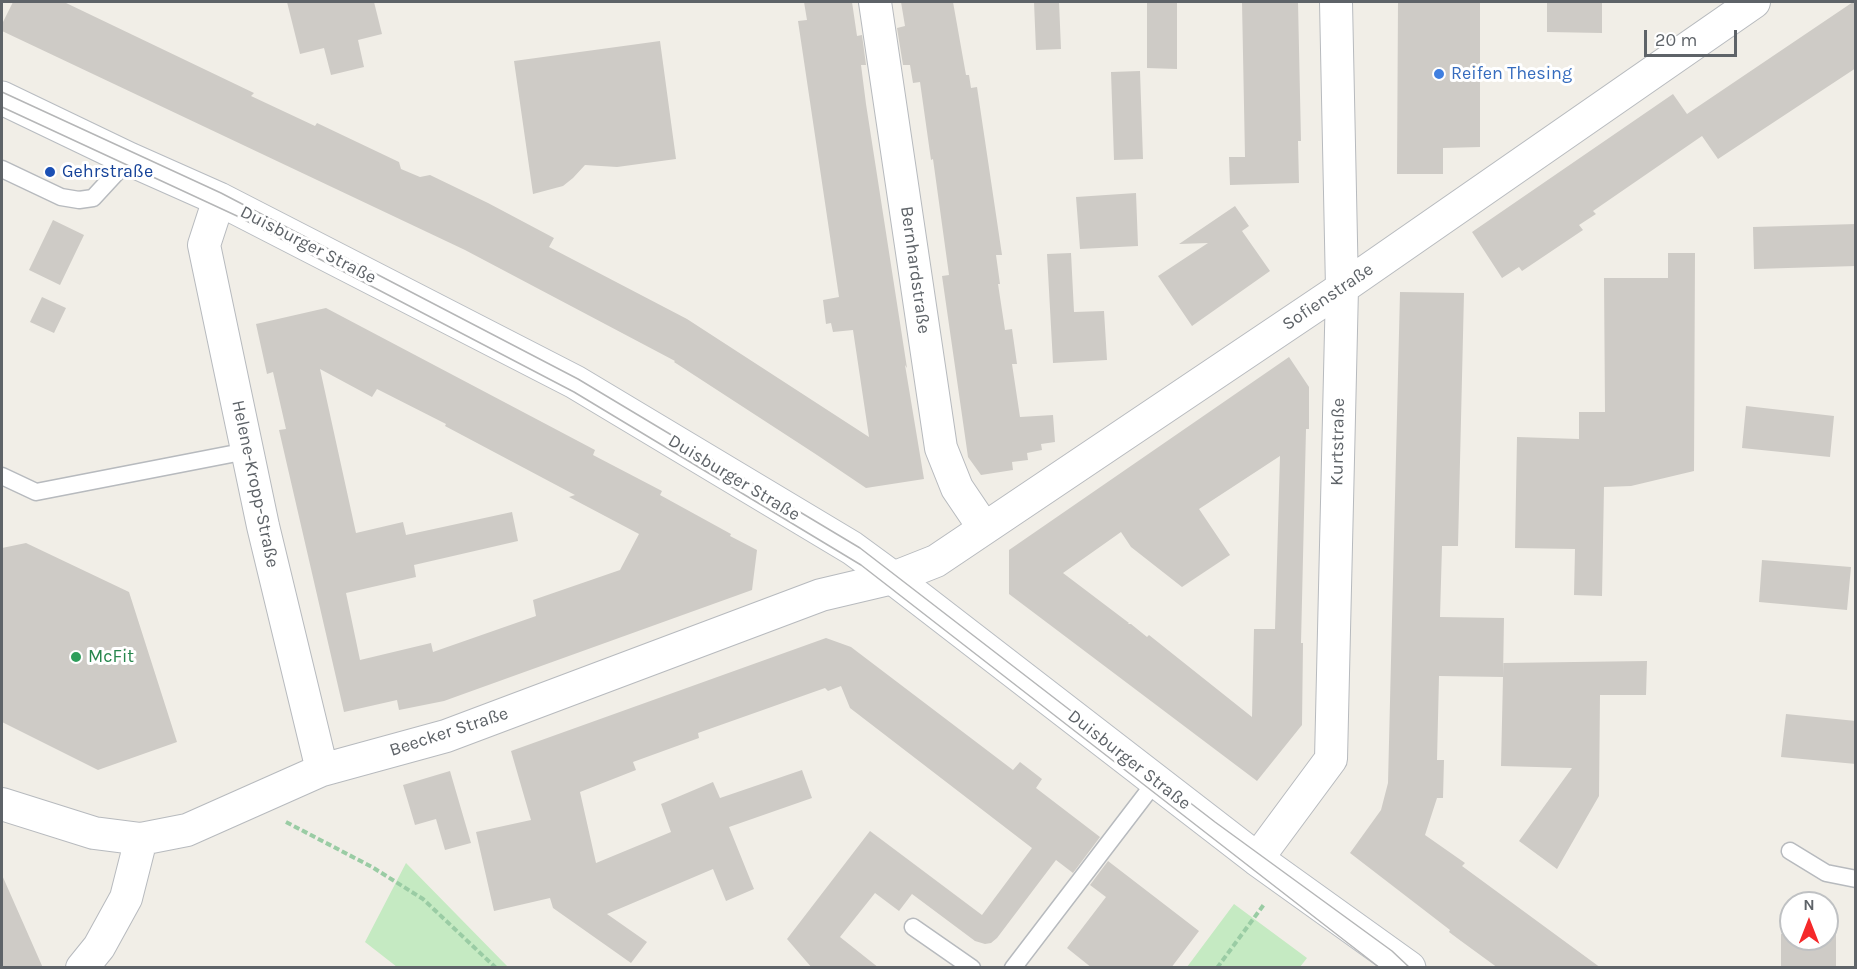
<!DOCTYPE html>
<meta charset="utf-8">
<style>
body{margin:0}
#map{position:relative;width:1857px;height:969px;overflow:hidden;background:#f1eee7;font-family:Karla,sans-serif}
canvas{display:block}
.frame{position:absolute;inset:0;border:3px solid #5e6368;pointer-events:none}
.north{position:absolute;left:1779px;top:891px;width:60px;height:60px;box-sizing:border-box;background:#fff;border:2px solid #bfc1c3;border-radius:50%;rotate:0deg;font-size:16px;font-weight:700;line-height:24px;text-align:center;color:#5e6368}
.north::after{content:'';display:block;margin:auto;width:21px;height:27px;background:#f5292a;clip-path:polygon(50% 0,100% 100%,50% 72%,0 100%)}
.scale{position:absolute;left:1644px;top:30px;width:93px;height:27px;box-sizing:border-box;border:3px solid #5e6368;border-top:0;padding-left:8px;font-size:18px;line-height:21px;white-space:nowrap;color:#5e6368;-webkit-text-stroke:4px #fff;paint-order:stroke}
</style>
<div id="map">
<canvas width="1857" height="969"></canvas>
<div class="frame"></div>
<div class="north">N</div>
<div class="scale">20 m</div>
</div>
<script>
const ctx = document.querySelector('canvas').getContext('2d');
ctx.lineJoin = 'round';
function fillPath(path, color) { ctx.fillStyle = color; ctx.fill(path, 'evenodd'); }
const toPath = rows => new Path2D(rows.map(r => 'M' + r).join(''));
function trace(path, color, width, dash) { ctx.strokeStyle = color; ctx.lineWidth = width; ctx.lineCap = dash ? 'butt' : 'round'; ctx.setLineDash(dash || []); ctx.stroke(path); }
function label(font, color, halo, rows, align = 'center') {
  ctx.font = font + ' Karla,sans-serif'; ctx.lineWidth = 6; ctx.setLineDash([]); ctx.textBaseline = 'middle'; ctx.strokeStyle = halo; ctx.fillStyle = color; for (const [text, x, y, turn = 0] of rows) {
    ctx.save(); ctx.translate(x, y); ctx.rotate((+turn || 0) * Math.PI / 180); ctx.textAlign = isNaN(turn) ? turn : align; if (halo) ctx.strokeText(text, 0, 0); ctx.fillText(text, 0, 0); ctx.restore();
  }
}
const green = toPath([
 [406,863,508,967,397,967,365,942],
 [1234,904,1307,958,1300,967,1187,967]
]);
const building = toPath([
 [13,2,64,2,254,93,251,96,315,126,317,123,399,162,401,169,420,177,430,175,488,203,554,238,549,247,687,319,869,437,853,330,833,332,831,323,826,324,823,300,839,297,798,21,807,20,804,2,852,2,857,36,862,35,866,65,861,65,866,104,907,368,905,365,924,479,866,488,817,455,674,362,675,361,465,250,2,31,2,24],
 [287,2,374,2,382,34,358,40,364,67,331,75,324,48,300,54],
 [901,2,953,2,966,75,969,75,971,88,977,87,1002,255,996,255,1000,284,998,284,1005,330,1012,329,1017,364,1012,364,1020,417,1053,415,1055,442,1041,444,1042,450,1027,453,1028,460,1012,462,1013,470,981,475,968,457,942,276,949,275,933,159,931,160,920,82,913,83,910,65,903,65,897,28,905,26],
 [1034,2,1059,2,1061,49,1036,50],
 [1147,2,1177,2,1177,69,1147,68],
 [1242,2,1298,2,1301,141,1298,141,1299,183,1230,185,1229,157,1245,157],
 [1398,2,1480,2,1480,147,1443,148,1443,174,1397,174],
 [1547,2,1602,2,1602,33,1547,32],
 [1853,2,1856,2,1856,68,1718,159,1702,136,1593,211,1596,214,1579,225,1583,230,1522,271,1519,267,1502,278,1472,232,1673,94,1687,114],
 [660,41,676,159,617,167,585,165,573,178,563,186,533,194,514,61],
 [1140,71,1143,159,1114,160,1111,72],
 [1136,193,1138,246,1080,249,1076,197],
 [1235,206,1249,226,1242,231,1270,271,1192,326,1158,276,1208,243,1179,244],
 [53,220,84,235,60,285,29,270],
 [1856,224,1856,266,1754,269,1753,227],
 [1071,253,1074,312,1104,311,1107,360,1053,363,1047,254],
 [1668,253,1695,253,1694,471,1631,486,1604,487,1602,596,1574,595,1575,549,1515,548,1517,437,1579,439,1579,412,1605,412,1604,278,1668,278],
 [1400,292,1464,293,1458,546,1442,546,1440,617,1504,618,1503,677,1503,663,1647,661,1646,695,1600,695,1599,796,1557,869,1519,841,1572,768,1501,766,1503,677,1439,676,1437,760,1444,760,1443,798,1437,798,1425,835,1465,863,1462,866,1601,968,1498,968,1461,941,1449,932,1450,930,1350,853,1381,810,1388,783],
 [42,297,66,308,54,333,30,322],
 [326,308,595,450,593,455,662,491,660,495,731,534,730,536,757,550,752,590,444,701,399,710,397,700,344,712,279,430,286,429,273,372,267,374,256,324],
 [320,369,372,397,377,389,446,424,445,426,575,495,569,497,639,534,620,570,533,600,536,616,433,652,431,643,360,660,346,593,416,577,414,565,518,541,512,512,406,535,403,522,356,533],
 [1289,357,1309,387,1309,429,1306,429,1301,643,1303,643,1302,725,1257,781,1009,594,1009,550],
 [1280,456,1275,629,1254,629,1252,717,1149,635,1147,637,1131,624,1128,624,1129,623,1063,573,1121,532,1131,547,1182,587,1230,555,1199,509],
 [1746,406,1834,416,1830,457,1742,448],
 [26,543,129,592,177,742,98,770,2,722,2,548],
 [1762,560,1851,567,1847,610,1759,602],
 [826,638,851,647,1013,770,1020,762,1042,779,1036,788,1100,837,1073,873,1056,860,997,938,991,943,985,944,975,941,912,894,899,911,875,893,840,937,879,968,812,968,787,939,870,831,982,915,1032,848,850,708,841,686,828,691,825,688,698,733,699,738,633,762,636,770,580,792,596,863,671,832,661,804,713,782,720,798,802,770,812,798,729,827,754,889,726,901,713,869,607,914,647,942,631,963,553,908,550,898,494,911,476,832,531,820,511,751],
 [1786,714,1856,721,1856,764,1781,757],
 [450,771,471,843,445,850,436,819,415,825,403,785],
 [1108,861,1199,931,1171,968,1092,968,1067,948,1106,897,1090,885],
 [2,875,43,968,2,968],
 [1781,934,1791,934,1791,939,1827,939,1827,934,1836,934,1836,968,1781,968]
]);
const path = toPath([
 [286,822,372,867,423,899,496,968],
 [1217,968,1265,903]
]);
const lane = toPath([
 [2,169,61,197,79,200,93,198,129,159],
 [2,476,36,492,247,451],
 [1790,851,1826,873,1856,879],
 [913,927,972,968],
 [1013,968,1156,781]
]);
const street = toPath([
 [875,2,941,448,957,488,984,528],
 [219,199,204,245,263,526,322,770],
 [2,804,94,833,141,839,187,830,322,770,446,736,821,595,893,578,936,561,1342,288,1754,2],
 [1257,859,1331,759,1342,288,1336,2],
 [82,968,99,947,126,898,141,839]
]);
const secondary = toPath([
 [2,98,129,159,219,199,575,382,852,548,893,578,1257,859,1409,968]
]);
const tram = toPath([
 [2,92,221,193,578,379,860,548,1215,822,1392,951,1410,968],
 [2,107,237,216,574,392,861,565,1380,968]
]);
const markers = [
 [1439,74,6,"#3f7fe0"],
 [50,172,6,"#1a4fb4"],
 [76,657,6,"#2e9e5b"]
];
const shopNames = [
 ["Reifen Thesing",1451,74]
];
const transitNames = [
 ["Gehrstraße",62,172]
];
const streetNames = [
 ["Duisburger Straße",308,245,27],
 ["Bernhardstraße",915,270,82],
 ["Sofienstraße",1328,297,-34],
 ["Kurtstraße",1338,442,-89],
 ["Duisburger Straße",734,478,31],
 ["Helene-Kropp-Straße",255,484,78],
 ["Beecker Straße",449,732,-18],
 ["Duisburger Straße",1129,760,38]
];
const leisureNames = [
 ["McFit",88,657]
];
fillPath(green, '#c5eac2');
fillPath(building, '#cecbc6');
trace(lane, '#b7babe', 19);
trace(street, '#b7babe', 34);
trace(secondary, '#b8bcc1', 35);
trace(path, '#9acca4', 4, [6, 3]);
trace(lane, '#fff', 16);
trace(street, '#fff', 32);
trace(secondary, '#fff', 33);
trace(tram, '#b5b6b7', 1.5);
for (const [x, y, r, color] of markers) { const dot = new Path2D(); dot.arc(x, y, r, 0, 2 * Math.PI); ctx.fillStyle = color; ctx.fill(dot); trace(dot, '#fff', 2); }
label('18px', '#366cbe', '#fff', shopNames, 'left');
label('18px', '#164399', '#fff', transitNames, 'left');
label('18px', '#5e6368', '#fff', streetNames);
label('18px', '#27864d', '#fff', leisureNames, 'left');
</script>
